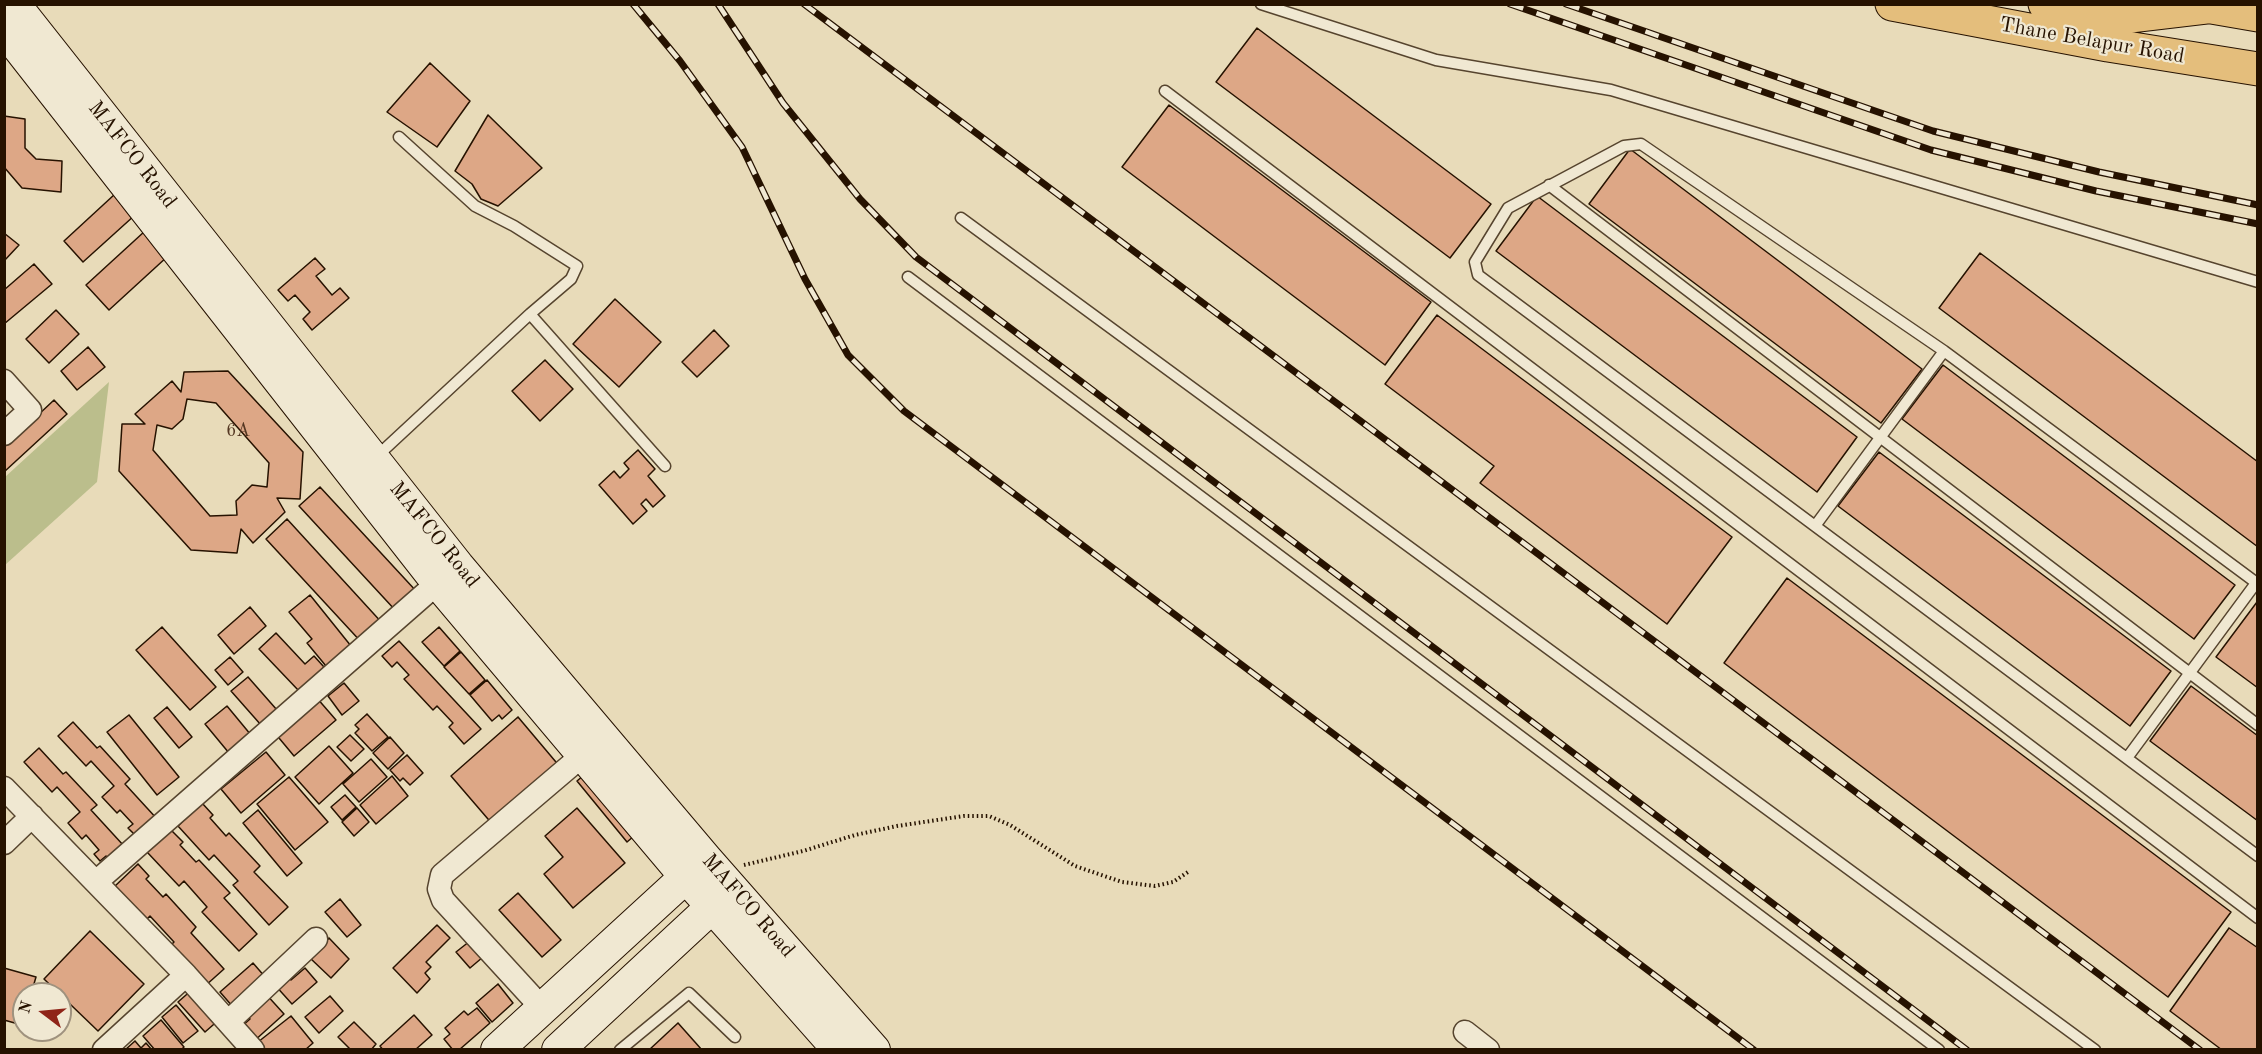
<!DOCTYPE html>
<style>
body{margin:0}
#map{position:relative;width:2262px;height:1054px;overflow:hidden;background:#e8dbb9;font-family:"Old Standard TT",serif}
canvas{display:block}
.frame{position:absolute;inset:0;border:6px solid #261200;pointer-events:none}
.north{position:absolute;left:12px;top:982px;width:60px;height:60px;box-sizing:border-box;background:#f0e8d2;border:2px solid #9f927e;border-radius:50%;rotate:286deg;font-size:16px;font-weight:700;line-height:24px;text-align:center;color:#261200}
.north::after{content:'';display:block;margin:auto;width:21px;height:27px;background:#8f2418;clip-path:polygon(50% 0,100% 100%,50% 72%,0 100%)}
</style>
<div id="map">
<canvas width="2262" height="1054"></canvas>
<div class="frame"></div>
<div class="north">N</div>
</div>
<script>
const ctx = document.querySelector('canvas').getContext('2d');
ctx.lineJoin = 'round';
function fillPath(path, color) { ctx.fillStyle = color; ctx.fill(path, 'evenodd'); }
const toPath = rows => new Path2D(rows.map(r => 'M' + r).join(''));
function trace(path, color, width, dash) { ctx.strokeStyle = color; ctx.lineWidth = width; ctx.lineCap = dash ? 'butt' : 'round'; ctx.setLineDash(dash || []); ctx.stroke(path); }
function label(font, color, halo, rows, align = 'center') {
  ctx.font = font + ' "Old Standard TT",serif'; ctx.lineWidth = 4.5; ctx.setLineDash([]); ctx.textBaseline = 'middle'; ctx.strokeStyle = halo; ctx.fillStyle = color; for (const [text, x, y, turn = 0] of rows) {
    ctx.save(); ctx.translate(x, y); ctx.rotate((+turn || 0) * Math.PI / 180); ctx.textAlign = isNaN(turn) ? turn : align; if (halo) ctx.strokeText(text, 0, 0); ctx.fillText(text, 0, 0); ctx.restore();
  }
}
const green = toPath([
 [109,382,97,482,5,565,5,477]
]);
const building = toPath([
 [1257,28,1491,204,1450,258,1216,82,1257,28],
 [430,63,470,101,437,147,387,112,430,63],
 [1169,105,1431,302,1385,365,1122,167,1169,105],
 [488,115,542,168,498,206,481,199,472,184,455,171,488,115],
 [4,116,25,119,25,148,36,159,62,161,61,192,22,188,4,167,4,116],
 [1630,149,1922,369,1881,423,1589,204,1630,149],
 [115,194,135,215,83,262,64,241,115,194],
 [1537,196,1857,437,1817,492,1496,251,1537,196],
 [145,231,168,256,109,310,86,285,145,231],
 [4,233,19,245,4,261,4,233],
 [1980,253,2258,462,2258,547,1939,308,1980,253],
 [315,258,325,269,316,276,332,295,340,288,349,298,312,330,303,319,310,312,295,295,288,301,278,290,315,258],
 [34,264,52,284,4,324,4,290,34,264],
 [615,299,661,342,619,387,573,344,615,299],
 [56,310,79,334,49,363,26,339,56,310],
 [1437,315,1732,537,1667,624,1480,483,1494,466,1385,384,1437,315],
 [714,330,729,346,697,377,682,362,714,330],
 [88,347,105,367,77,390,61,371,88,347],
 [545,360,573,389,540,421,512,391,545,360],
 [1943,365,2235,585,2194,639,1902,419,1943,365],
 [228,371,303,452,300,499,277,498,285,512,253,543,241,529,237,553,191,550,119,471,122,424,145,424,135,414,172,381,181,392,184,372,228,371],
 [187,399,216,403,269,463,267,487,252,485,236,501,237,515,210,516,153,450,157,425,172,429,183,419,187,399],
 [54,400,67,414,4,472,4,447,54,400],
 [638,450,655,469,648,476,665,496,653,507,646,499,641,504,647,511,633,524,599,485,614,471,620,478,629,469,624,463,638,450],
 [1879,452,2171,671,2130,726,1838,506,1879,452],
 [320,487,417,592,396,611,299,506,320,487],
 [287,519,384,625,363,644,266,539,287,519],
 [1787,578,2231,912,2168,997,1724,663,1787,578],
 [310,595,351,646,326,666,307,643,312,639,289,612,310,595],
 [2257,602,2258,603,2258,688,2216,657,2257,602],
 [250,607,266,626,234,654,218,635,250,607],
 [162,627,216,687,190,710,136,650,162,627],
 [439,627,460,651,444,666,422,642,439,627],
 [276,633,305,664,314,656,324,667,299,691,259,649,276,633],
 [399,641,481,729,464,744,449,727,453,723,437,706,433,710,404,679,409,675,397,662,392,667,382,656,399,641],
 [461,652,485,680,469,694,444,667,461,652],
 [230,657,243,672,228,685,215,670,230,657],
 [248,677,277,710,261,725,231,691,248,677],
 [487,680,512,710,502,719,499,715,492,721,470,695,487,680],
 [344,683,359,701,342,715,328,696,344,683],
 [2191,686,2258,736,2258,821,2150,741,2191,686],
 [316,697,336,720,294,756,274,732,316,697],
 [227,706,251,735,229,753,205,724,227,706],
 [167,707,192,737,179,748,154,718,167,707],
 [367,714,388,737,372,751,355,733,359,729,355,725,367,714],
 [129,715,179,777,157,795,107,732,129,715],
 [518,717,561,768,494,826,451,776,518,717],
 [73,722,97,748,100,746,130,779,125,784,158,820,135,835,128,828,133,824,120,810,117,813,102,797,114,786,91,761,86,766,58,736,73,722],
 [350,735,364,749,351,761,337,747,350,735],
 [390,737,404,753,388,769,373,753,390,737],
 [329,746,353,773,319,804,295,777,329,746],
 [39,748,63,774,66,772,97,805,91,810,124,846,109,860,106,856,100,861,94,854,99,850,86,835,82,839,68,823,80,812,57,787,52,792,24,762,39,748],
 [266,752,285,775,241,813,221,789,266,752],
 [407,755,423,773,410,785,403,778,400,781,390,770,407,755],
 [371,759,387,777,359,802,343,784,371,759],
 [591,769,641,830,627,842,577,781,591,769],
 [392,776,408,796,376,824,360,805,392,776],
 [289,777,328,822,295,850,257,804,289,777],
 [345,795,356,807,342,820,331,807,345,795],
 [202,803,213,815,210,818,226,836,229,833,260,866,254,872,288,907,269,925,233,885,238,881,214,855,209,860,178,826,202,803],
 [357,808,369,822,354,836,342,822,357,808],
 [577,808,625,863,573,908,544,874,563,857,545,836,577,808],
 [258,810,302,863,287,876,243,823,258,810],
 [171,830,183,842,180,845,196,862,199,860,230,893,224,898,257,934,239,951,202,912,207,907,184,881,179,886,147,852,171,830],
 [138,864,149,876,146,879,163,897,166,894,196,927,191,933,224,969,205,986,169,947,174,942,150,916,145,921,114,887,138,864],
 [518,893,561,940,542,957,499,910,518,893],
 [340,899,361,925,347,937,325,912,340,899],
 [437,925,450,938,426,962,431,967,425,973,430,979,417,993,393,968,437,925],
 [2229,928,2258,948,2258,1050,2222,1050,2170,1011,2229,928],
 [90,931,144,984,98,1031,44,979,90,931],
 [329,938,349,959,331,978,310,958,329,938],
 [470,941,483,957,470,968,456,952,470,941],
 [253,963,266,978,233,1007,220,992,253,963],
 [4,968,36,977,31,994,24,994,24,1016,22,1025,4,1020,4,968],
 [305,968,317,982,292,1004,274,984,286,974,291,980,305,968],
 [498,984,513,1003,492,1022,476,1003,498,984],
 [194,988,221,1018,205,1032,178,1002,194,988],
 [265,993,284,1014,253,1042,241,1027,250,1019,244,1012,265,993],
 [330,996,343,1011,319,1033,305,1017,330,996],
 [176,1005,198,1031,183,1043,162,1017,176,1005],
 [477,1008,490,1023,459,1050,453,1050,444,1039,450,1034,445,1028,464,1011,468,1015,477,1008],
 [414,1015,432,1035,415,1050,383,1050,380,1046,414,1015],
 [291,1016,313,1043,305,1050,264,1050,258,1042,291,1016],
 [161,1020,184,1047,181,1050,155,1050,143,1036,161,1020],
 [354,1022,376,1044,371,1050,351,1050,338,1037,354,1022],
 [678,1023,702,1050,649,1050,678,1023],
 [135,1041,141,1048,146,1043,152,1050,125,1050,135,1041]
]);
const path = toPath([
 [744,865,803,851,855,835,897,826,964,816,989,816,1010,825,1075,866,1122,882,1155,886,1173,882,1188,872]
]);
const service = toPath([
 [1261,4,1436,60,1611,90,2258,282],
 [1165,91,2258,918],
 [399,137,475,206,514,226,577,266,571,279,530,314],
 [1549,185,2258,725],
 [961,218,2095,1050],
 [908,277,1939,1050],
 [375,458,530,314,665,466],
 [1815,526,1944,351],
 [2258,584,1944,351,1641,144,1624,146,1508,208,1475,262,1478,275,2258,856],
 [2127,758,2256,583],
 [620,1050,689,993,735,1037]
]);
const minor = toPath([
 [4,381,30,410,4,434],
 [4,788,186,975,253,1050],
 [4,843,32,816],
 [96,882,449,573],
 [542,1008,443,900,439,889,442,875,583,755],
 [228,1022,316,939],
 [1465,1032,1488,1050],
 [104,1050,186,975]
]);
const secondary = toPath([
 [14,4,458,566,706,859,874,1050],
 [4,29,438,583,686,877,839,1050],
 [497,1050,702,862],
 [558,1050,727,893]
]);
const primary = toPath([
 [1892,4,2108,45,2258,69],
 [2045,4,2113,18,2206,7],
 [2194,4,2258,15]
]);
const rail = toPath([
 [633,4,680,61,742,147,805,279,848,355,904,411,1754,1050],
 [718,4,783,103,860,199,916,257,1967,1050],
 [804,4,2200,1050],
 [1510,4,1931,150,2096,191,2258,224],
 [1566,4,1933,131,2099,172,2258,205]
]);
const numberNames = [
 ["6A",238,431]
];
const streetNames = [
 ["Thane Belapur Road",2092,41,10],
 ["MAFCO Road",132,155,52],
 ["MAFCO Road",434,535,51],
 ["MAFCO Road",748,906,49]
];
fillPath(green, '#bbbe8c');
fillPath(building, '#dda786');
trace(building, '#261200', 1.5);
trace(service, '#56442e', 13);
trace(minor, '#56442e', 25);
trace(secondary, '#261200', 34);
trace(primary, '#261200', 35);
trace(path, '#261200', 4, [1.5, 3]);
trace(service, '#f0e8d2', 10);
trace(minor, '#f0e8d2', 22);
trace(secondary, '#f0e8d2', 32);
trace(primary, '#e4be7c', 33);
trace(rail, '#261200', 7);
trace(rail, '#f0e8d2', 4.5, [14]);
label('18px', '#543722', null, numberNames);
label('21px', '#261200', '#f0e8d2', streetNames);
</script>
